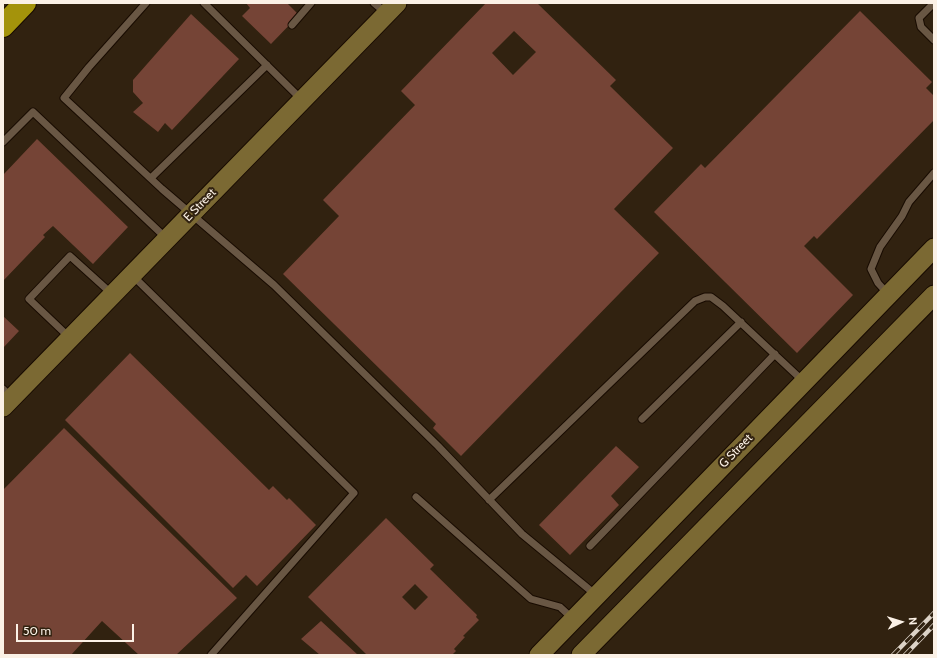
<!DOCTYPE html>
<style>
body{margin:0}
#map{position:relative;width:937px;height:658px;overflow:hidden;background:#312210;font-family:Cabin,sans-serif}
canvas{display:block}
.frame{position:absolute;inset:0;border:4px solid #fbf1e6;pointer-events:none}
.north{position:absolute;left:881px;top:602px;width:40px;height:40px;-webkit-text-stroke:3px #312210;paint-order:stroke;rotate:86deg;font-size:11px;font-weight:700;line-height:16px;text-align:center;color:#fbf1e6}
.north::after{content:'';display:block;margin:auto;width:14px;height:18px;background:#fbf1e6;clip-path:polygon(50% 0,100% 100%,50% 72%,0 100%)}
.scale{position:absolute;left:16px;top:624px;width:118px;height:18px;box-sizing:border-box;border:2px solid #fbf1e6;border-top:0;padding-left:5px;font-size:12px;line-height:14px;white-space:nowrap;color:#fbf1e6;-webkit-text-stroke:3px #312210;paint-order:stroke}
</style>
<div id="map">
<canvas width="937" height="658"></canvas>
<div class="frame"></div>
<div class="north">N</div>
<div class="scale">50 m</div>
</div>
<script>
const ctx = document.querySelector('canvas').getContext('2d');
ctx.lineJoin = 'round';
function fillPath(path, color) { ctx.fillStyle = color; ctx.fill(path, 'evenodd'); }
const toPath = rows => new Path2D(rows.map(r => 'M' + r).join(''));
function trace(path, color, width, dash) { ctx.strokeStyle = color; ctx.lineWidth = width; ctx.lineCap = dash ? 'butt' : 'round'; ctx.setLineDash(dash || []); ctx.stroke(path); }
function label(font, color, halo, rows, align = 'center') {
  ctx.font = font + ' Cabin,sans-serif'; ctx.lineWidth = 4; ctx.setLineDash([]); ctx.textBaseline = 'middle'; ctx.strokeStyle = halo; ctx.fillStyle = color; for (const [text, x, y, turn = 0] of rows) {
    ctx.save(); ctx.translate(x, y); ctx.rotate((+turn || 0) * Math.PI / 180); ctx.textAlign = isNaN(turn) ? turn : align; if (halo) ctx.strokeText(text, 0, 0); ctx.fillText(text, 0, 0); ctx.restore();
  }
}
const building = toPath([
 [246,3,287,3,299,15,271,44,242,16,250,8],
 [486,3,537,3,616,80,610,86,673,148,614,209,659,253,461,456,433,428,436,424,283,274,339,216,323,200,415,105,401,91],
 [514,31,536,52,513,75,492,53],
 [860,11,932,82,926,88,934,96,934,120,817,239,814,236,804,246,853,295,797,353,654,212,701,164,705,168],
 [191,14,239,59,172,130,165,123,158,132,133,112,143,103,133,92,133,80],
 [37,139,128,227,93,264,53,226,43,235,45,237,3,281,3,175],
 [3,316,19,331,3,348],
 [130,353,269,490,273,486,287,500,289,498,316,525,257,586,246,575,233,588,65,420],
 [64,428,237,598,176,655,139,655,102,621,71,655,3,655,3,490],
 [616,446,639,467,611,496,619,505,570,555,539,525],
 [386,518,434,565,430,569,477,615,476,617,479,620,463,636,465,637,454,649,456,651,452,655,367,655,308,597],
 [415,584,428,597,415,610,402,597],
 [321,621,358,655,320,655,301,639]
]);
const lane = toPath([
 [146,3,89,67,64,98,162,189,274,285,438,446,522,534,596,595],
 [204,3,302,100],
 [374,3,386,13],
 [934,3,919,18,921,27,934,40],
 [292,25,311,3],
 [3,142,33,112,167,239],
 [151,178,267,65],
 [132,275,354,493,211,655],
 [888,294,878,283,871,269,880,247,902,216,909,202,934,173],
 [70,338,29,299,70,256,112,294],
 [3,389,12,398],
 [642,419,741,322],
 [416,497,531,599,560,607,573,619],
 [489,500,695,301,705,297,711,297,723,306,803,381],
 [590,546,775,354]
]);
const secondary = toPath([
 [3,407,397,3],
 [539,655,934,248],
 [581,655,934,295]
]);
const highway = toPath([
 [3,26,25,3]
]);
const rail = toPath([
 [893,655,934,613],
 [905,655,934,625]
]);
const streetNames = [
 ["E Street",200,205,-46],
 ["G Street",736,451,-46]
];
fillPath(building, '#754436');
trace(lane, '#180b00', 9);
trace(secondary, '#180b00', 21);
trace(highway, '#180b00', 24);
trace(lane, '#695744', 7);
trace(secondary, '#7b6933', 19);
trace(highway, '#a4930b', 22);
trace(rail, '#ddd3c7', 4.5);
trace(rail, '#312210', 3, [9]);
label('12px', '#fbf1e6', '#312210', streetNames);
</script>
